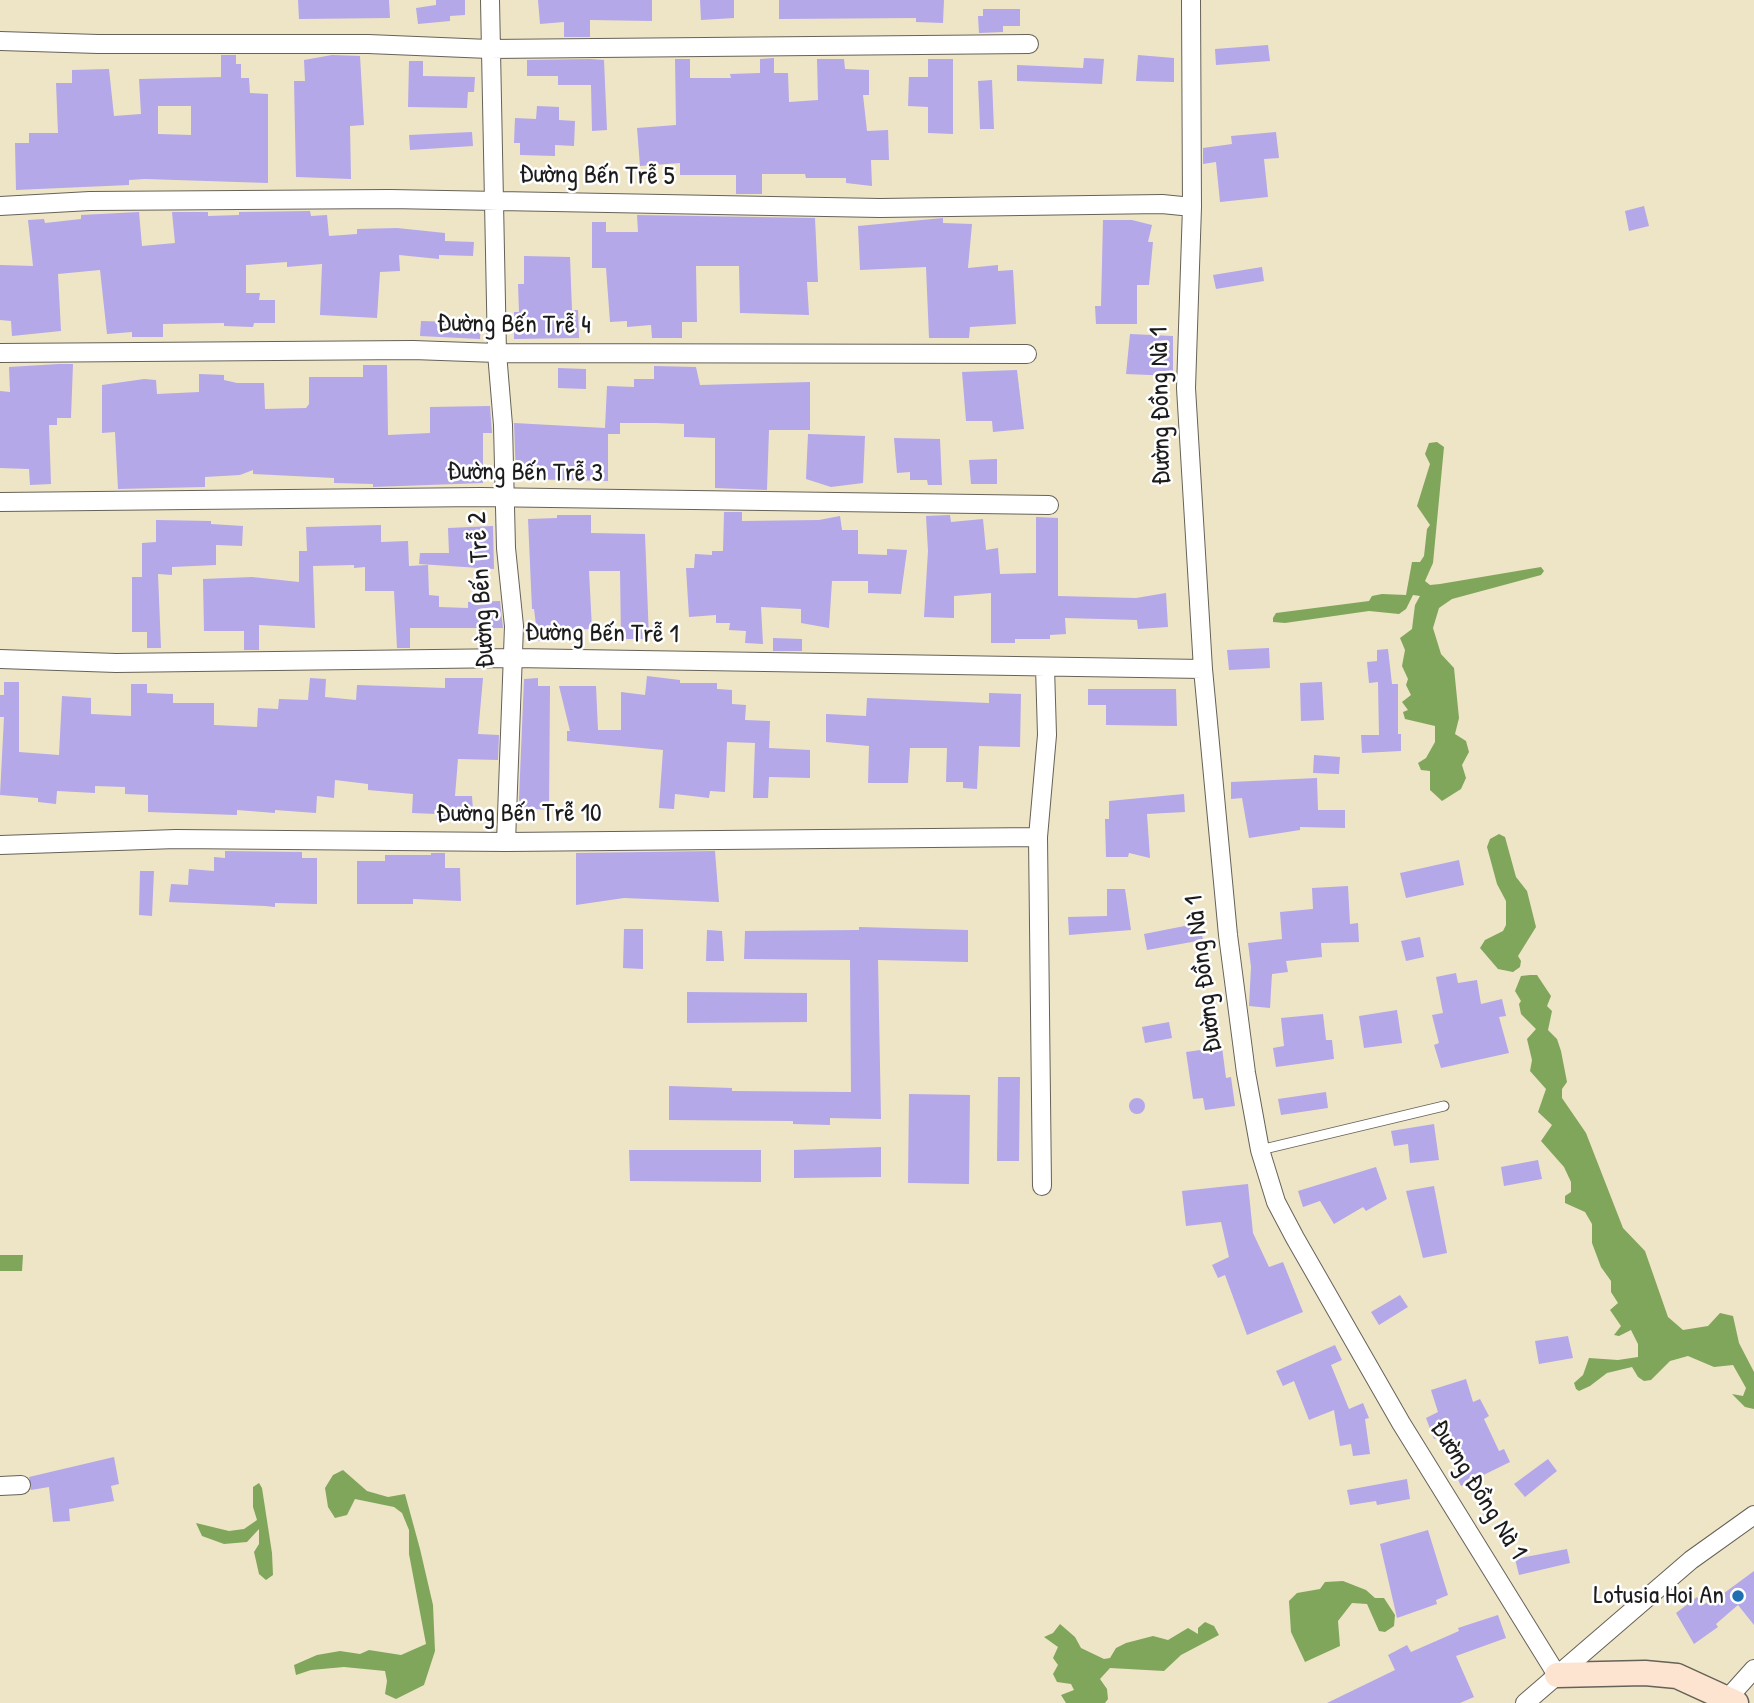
<!DOCTYPE html>
<meta charset="utf-8">
<style>
body{margin:0}
canvas{display:block;background:#eee4c6}
</style>
<canvas width="1754" height="1703"></canvas>
<script>
const ctx = document.querySelector('canvas').getContext('2d');
ctx.lineJoin = 'round';
function fillPath(path, color) { ctx.fillStyle = color; ctx.fill(path, 'evenodd'); }
const toPath = rows => new Path2D(rows.map(r => 'M' + r).join(''));
function trace(path, color, width, dash) { ctx.strokeStyle = color; ctx.lineWidth = width; ctx.lineCap = dash ? 'butt' : 'round'; ctx.setLineDash(dash || []); ctx.stroke(path); }
function label(font, color, halo, rows, align = 'center') {
  ctx.font = font + ' "Patrick Hand",sans-serif'; ctx.lineWidth = 5; ctx.setLineDash([]); ctx.textBaseline = 'middle'; ctx.strokeStyle = halo; ctx.fillStyle = color; for (const [text, x, y, turn = 0] of rows) {
    ctx.save(); ctx.translate(x, y); ctx.rotate((+turn || 0) * Math.PI / 180); ctx.textAlign = isNaN(turn) ? turn : align; if (halo) ctx.strokeText(text, 0, 0); ctx.fillText(text, 0, 0); ctx.restore();
  }
}
const forest = toPath([
 [1437,442,1444,447,1433,563,1425,581,1430,585,1440,584,1541,567,1544,571,1541,575,1452,599,1439,608,1433,628,1441,654,1454,668,1459,718,1455,734,1466,741,1469,752,1462,765,1466,778,1461,789,1442,801,1430,790,1430,771,1421,770,1418,763,1426,758,1435,742,1435,726,1405,719,1403,712,1408,710,1402,702,1411,695,1406,685,1408,679,1402,666,1405,650,1400,638,1412,629,1415,605,1420,596,1413,595,1406,609,1399,614,1369,611,1285,623,1273,622,1273,618,1276,613,1369,601,1372,596,1382,594,1406,595,1412,562,1420,562,1424,556,1427,529,1430,525,1417,506,1430,464,1425,454,1429,443],
 [1499,834,1505,837,1516,877,1527,891,1536,927,1518,956,1521,961,1520,967,1513,972,1498,969,1480,948,1485,940,1503,931,1506,925,1506,901,1497,884,1487,847,1490,839],
 [1530,975,1537,975,1551,996,1547,1006,1552,1011,1548,1030,1557,1039,1561,1051,1567,1082,1562,1089,1562,1098,1586,1133,1623,1228,1645,1251,1668,1317,1683,1330,1708,1326,1720,1313,1733,1316,1739,1343,1754,1372,1754,1409,1745,1407,1732,1394,1743,1396,1746,1388,1733,1365,1714,1367,1688,1356,1670,1361,1651,1380,1644,1381,1638,1377,1632,1367,1607,1373,1590,1386,1579,1391,1576,1389,1574,1383,1583,1375,1589,1358,1618,1360,1638,1357,1638,1344,1631,1330,1619,1336,1614,1335,1621,1326,1610,1310,1618,1303,1611,1292,1611,1281,1601,1267,1592,1243,1592,1224,1585,1212,1565,1203,1565,1196,1571,1192,1571,1182,1564,1167,1541,1141,1552,1125,1538,1112,1546,1089,1530,1071,1532,1060,1527,1039,1536,1029,1521,1014,1519,1004,1521,1001,1515,991,1521,976],
 [0,1255,23,1255,22,1271,0,1271],
 [343,1470,367,1491,388,1497,405,1494,420,1549,433,1605,435,1651,424,1685,396,1699,385,1694,387,1681,385,1671,344,1667,311,1670,296,1675,294,1665,317,1655,340,1651,360,1654,369,1650,401,1655,426,1644,409,1554,409,1530,402,1513,394,1507,355,1499,347,1515,335,1518,328,1507,325,1488,333,1475],
 [259,1483,262,1488,272,1553,273,1575,266,1580,259,1574,254,1552,259,1544,259,1529,247,1542,224,1544,202,1536,196,1523,229,1531,244,1529,257,1520,253,1507,253,1487],
 [1343,1581,1366,1590,1375,1598,1384,1598,1395,1615,1394,1626,1385,1632,1379,1631,1367,1604,1352,1603,1338,1621,1340,1646,1305,1662,1291,1632,1289,1601,1297,1593,1320,1589,1325,1582],
 [1205,1622,1214,1626,1219,1635,1181,1655,1164,1671,1110,1668,1100,1679,1107,1689,1108,1699,1105,1703,1066,1703,1061,1695,1074,1690,1071,1684,1057,1682,1053,1674,1058,1665,1053,1658,1058,1647,1044,1637,1053,1633,1060,1624,1075,1637,1081,1648,1104,1659,1110,1658,1116,1648,1126,1643,1153,1636,1168,1640,1188,1628,1198,1634,1198,1628]
]);
const building = toPath([
 [298,0,389,0,390,18,299,19],
 [436,0,465,0,465,15,450,16,450,21,418,24,416,8,436,5],
 [538,0,652,0,652,21,590,20,590,37,564,37,564,22,540,24],
 [700,0,734,0,734,18,701,20],
 [779,0,944,0,943,23,916,22,916,18,779,19],
 [983,9,1020,9,1020,26,1003,26,1003,32,979,33,978,16,983,16],
 [1268,45,1270,61,1216,65,1215,49],
 [221,55,236,55,236,64,241,64,241,78,249,78,250,93,268,94,268,183,145,179,129,180,129,185,16,190,15,143,29,143,29,133,58,133,56,83,72,83,72,70,109,69,114,116,141,114,139,79,221,77],
 [158,106,191,106,191,135,158,134],
 [332,55,360,56,364,125,350,126,351,179,296,177,294,81,305,81,304,60],
 [1138,55,1174,58,1174,82,1136,81],
 [774,58,774,73,788,73,789,102,818,100,817,59,844,59,845,69,869,70,869,95,863,95,867,131,888,130,889,160,871,160,872,186,846,183,846,178,806,178,805,174,762,174,762,194,736,194,736,175,680,175,680,163,640,166,637,128,676,125,675,59,690,59,690,78,731,78,730,74,760,73,760,59],
 [1084,58,1104,59,1102,84,1017,81,1017,65,1083,68],
 [590,59,604,60,607,130,592,131,591,85,558,85,558,76,527,76,527,60],
 [928,59,953,59,953,134,928,133,928,107,908,106,909,77,928,77],
 [409,61,423,61,423,76,475,77,474,92,468,92,467,108,408,107],
 [992,80,994,129,980,129,978,81],
 [537,106,559,107,559,120,575,121,574,146,555,145,555,156,520,155,520,143,514,143,515,118,536,119],
 [472,132,473,146,410,150,409,135],
 [1276,132,1279,158,1264,159,1268,197,1220,202,1216,162,1203,164,1203,148,1232,144,1231,136],
 [1644,206,1649,226,1629,231,1625,211],
 [310,211,311,216,327,215,329,236,357,234,357,229,397,228,445,233,445,241,474,242,473,256,439,255,439,259,399,255,400,271,380,272,377,318,320,315,322,264,287,267,287,262,246,265,246,293,260,293,259,300,275,300,275,323,254,323,253,327,224,326,224,323,163,324,163,337,132,337,132,332,107,334,100,270,58,274,61,331,12,336,11,321,0,320,0,265,33,266,28,220,44,219,45,223,81,219,81,215,139,212,142,246,175,243,172,212,208,212,208,216,239,215,239,212],
 [637,215,815,218,818,282,807,282,809,315,740,313,739,266,696,266,697,322,682,322,682,338,652,338,651,325,627,327,627,321,610,322,606,268,592,268,592,222,606,222,606,232,638,232],
 [943,218,943,223,972,224,968,268,998,265,998,271,1013,270,1016,324,970,327,969,338,929,338,926,267,860,270,858,226],
 [1103,220,1132,220,1152,225,1148,242,1153,242,1149,285,1137,285,1137,324,1096,324,1095,306,1101,306],
 [524,256,570,257,572,310,578,310,579,338,514,339,514,312,519,312,518,284,524,284],
 [1262,267,1264,281,1216,289,1213,275],
 [421,321,481,323,480,339,420,336],
 [1130,334,1173,336,1173,376,1126,374],
 [59,364,73,364,71,418,57,418,57,425,49,425,51,484,30,485,29,469,0,468,0,391,10,392,9,367],
 [363,365,387,365,388,435,430,433,430,407,490,406,492,433,483,433,483,483,373,487,373,484,334,483,334,478,253,474,253,470,240,475,205,477,205,487,118,489,115,432,102,433,102,385,144,379,156,380,157,394,199,392,199,374,224,375,224,380,237,383,264,383,265,409,306,408,309,404,309,377,363,377],
 [654,366,696,367,700,385,810,382,810,430,769,430,767,490,715,488,715,438,684,437,684,424,655,423,620,423,620,434,608,434,608,481,516,479,514,423,605,428,607,386,634,387,634,379,654,379],
 [558,368,586,369,586,389,558,388],
 [1017,370,1024,429,993,432,992,421,966,421,962,372],
 [808,434,865,436,863,483,831,487,806,479],
 [894,438,940,439,942,485,928,485,927,480,910,480,910,472,897,473],
 [997,459,997,484,971,484,969,460],
 [724,512,742,512,742,521,819,520,840,516,842,530,858,530,858,554,887,555,887,549,907,550,901,594,868,593,868,581,832,581,829,628,801,623,801,609,761,607,763,644,745,643,746,631,729,630,730,623,716,623,716,615,689,617,686,568,694,568,695,554,712,555,712,551,723,551],
 [557,515,591,515,591,533,645,534,649,639,621,639,620,571,589,571,592,629,564,630,564,638,538,641,534,609,532,609,528,519,557,518],
 [950,515,951,522,983,519,986,550,998,548,1000,574,1036,573,1036,517,1058,518,1058,596,1136,598,1166,593,1168,627,1138,629,1137,620,1065,618,1066,634,1050,635,1050,639,1015,639,1015,643,991,643,991,593,954,596,954,618,924,617,928,551,926,516],
 [156,520,211,521,211,524,243,526,242,546,216,545,216,565,172,567,172,575,158,574,161,648,147,648,147,632,132,632,132,577,142,577,142,543,156,542],
 [381,525,381,542,408,541,409,566,428,565,429,595,439,596,439,607,468,608,468,602,500,601,503,628,410,628,410,648,397,648,394,591,365,591,365,567,354,568,354,565,313,566,315,628,259,625,259,650,244,650,244,631,204,631,203,579,252,577,299,582,299,551,307,551,306,527],
 [493,526,494,569,419,564,420,553,449,553,448,528],
 [773,638,802,639,802,651,773,651],
 [1269,648,1270,668,1229,670,1227,650],
 [1388,649,1392,684,1398,684,1398,734,1401,734,1401,751,1362,753,1361,735,1379,735,1378,682,1369,683,1367,662,1377,661,1377,650],
 [647,676,680,680,680,683,717,683,717,689,732,690,732,704,746,705,745,720,770,721,769,748,810,750,810,778,769,777,768,798,753,798,755,743,727,742,725,792,710,791,709,798,675,794,674,809,659,808,663,750,567,741,567,731,570,731,559,686,596,686,598,730,621,730,621,692,645,695],
 [310,678,326,679,325,697,356,700,357,685,445,688,445,678,483,678,478,734,499,735,498,760,458,759,455,796,472,796,473,811,451,811,451,819,436,820,436,814,412,813,413,794,368,790,368,784,335,780,334,798,317,796,316,813,275,810,275,813,237,810,237,815,148,812,148,795,125,794,125,787,95,786,95,793,57,791,56,804,38,802,38,798,0,795,4,717,0,717,0,695,4,695,4,682,19,682,19,752,59,755,62,696,91,698,91,714,131,716,131,684,147,684,147,693,173,694,173,703,214,703,214,725,257,727,258,708,278,709,279,699,308,700],
 [538,678,538,686,550,686,549,810,521,808,519,799,524,679],
 [1322,682,1324,720,1301,721,1300,683],
 [1088,689,1176,689,1177,726,1106,725,1106,705,1088,705],
 [989,693,1021,694,1020,747,979,746,977,789,963,788,963,782,946,782,947,748,910,748,908,783,868,783,869,746,826,742,826,714,866,716,867,698,989,703],
 [1314,755,1340,757,1339,774,1313,773],
 [1317,778,1318,810,1345,810,1345,828,1300,827,1300,830,1249,838,1242,798,1231,799,1231,782],
 [1184,794,1185,812,1147,814,1150,858,1129,853,1128,857,1106,857,1105,819,1109,819,1109,801],
 [225,851,302,852,302,858,317,858,317,904,275,903,275,907,265,906,169,902,171,884,188,885,189,869,214,871,214,857,225,858],
 [715,851,719,902,624,898,576,905,576,853],
 [431,853,445,853,445,868,460,868,461,901,413,899,413,904,357,904,357,861,385,861,385,855,431,855],
 [1459,860,1464,885,1406,898,1400,873],
 [140,871,154,871,152,916,139,915],
 [1348,886,1350,924,1358,923,1359,942,1321,943,1322,957,1286,961,1288,972,1272,974,1270,1008,1249,1006,1251,967,1248,943,1282,939,1280,912,1313,909,1312,888],
 [1107,889,1125,889,1131,930,1069,935,1068,917,1107,916],
 [1200,923,1203,940,1147,950,1144,934],
 [859,927,968,930,968,962,878,960,881,1119,830,1118,830,1125,793,1124,793,1121,669,1120,669,1086,732,1088,732,1091,851,1092,850,960,744,959,745,931,859,930],
 [624,929,643,929,643,969,623,968],
 [707,930,722,931,724,961,706,961],
 [1420,937,1424,957,1406,961,1401,941],
 [1456,973,1458,983,1477,980,1481,1004,1502,999,1506,1016,1499,1017,1509,1053,1441,1068,1434,1045,1439,1043,1432,1015,1443,1013,1436,977],
 [687,992,807,993,807,1022,687,1023],
 [1397,1010,1402,1043,1364,1048,1359,1016],
 [1323,1014,1326,1040,1332,1040,1334,1059,1276,1067,1273,1048,1284,1046,1281,1018],
 [1169,1022,1172,1038,1145,1043,1142,1027],
 [1222,1047,1226,1078,1231,1077,1235,1106,1205,1110,1203,1098,1193,1099,1186,1052],
 [998,1077,1020,1077,1019,1161,997,1161],
 [1326,1092,1328,1108,1281,1115,1278,1099],
 [909,1094,970,1095,969,1184,908,1183],
 '1129 1106a8 8 0 1 1 16 0a8 8 0 1 1-16 0Z',
 [1434,1124,1439,1160,1410,1163,1408,1144,1394,1146,1391,1131],
 [881,1147,881,1177,794,1178,794,1150],
 [629,1150,761,1150,761,1182,630,1181],
 [1538,1160,1542,1179,1504,1186,1501,1167],
 [1376,1167,1387,1199,1366,1211,1363,1207,1334,1224,1320,1201,1303,1207,1298,1191],
 [1248,1184,1253,1233,1269,1267,1283,1262,1303,1312,1247,1335,1225,1275,1218,1278,1212,1265,1229,1257,1221,1222,1186,1226,1182,1191],
 [1434,1186,1447,1253,1423,1258,1406,1191],
 [1400,1295,1408,1307,1379,1325,1371,1312],
 [1568,1336,1573,1358,1539,1364,1535,1341],
 [1335,1345,1342,1360,1331,1365,1349,1409,1363,1403,1369,1418,1365,1419,1370,1454,1353,1456,1351,1444,1340,1446,1334,1410,1309,1420,1294,1381,1283,1386,1276,1371],
 [1466,1379,1473,1402,1480,1399,1489,1416,1484,1419,1499,1451,1504,1449,1510,1462,1461,1486,1455,1473,1460,1470,1444,1435,1434,1439,1426,1418,1438,1412,1431,1390],
 [114,1457,119,1484,111,1486,114,1501,69,1509,70,1521,53,1522,49,1487,31,1490,29,1477],
 [1548,1459,1557,1471,1525,1497,1514,1484],
 [1407,1479,1410,1499,1377,1505,1376,1501,1350,1505,1347,1490],
 [1428,1530,1448,1595,1436,1600,1437,1604,1397,1618,1380,1544],
 [1567,1549,1570,1563,1519,1575,1515,1559],
 [1754,1571,1754,1625,1738,1605,1716,1624,1718,1627,1694,1644,1676,1613,1697,1597,1703,1605,1711,1600,1712,1602],
 [1498,1615,1506,1638,1456,1656,1474,1697,1460,1703,1327,1703,1395,1670,1388,1655,1407,1645,1411,1652,1459,1631,1458,1628]
]);
const lane = toPath([
 [1260,1150,1444,1106]
]);
const street = toPath([
 [490,0,497,353,503,425,506,548,514,626,506,842],
 [1191,0,1192,207,1186,388,1203,669,1228,935,1246,1073,1260,1150,1276,1202,1295,1238,1401,1423,1557,1675],
 [0,41,98,44,368,44,489,49,1029,44],
 [0,206,90,201,390,199,880,208,1162,204,1192,207],
 [0,353,413,350,497,353,1027,354],
 [0,502,480,497,1049,505],
 [0,659,116,663,514,658,1203,669],
 [0,845,176,839,506,842,1038,837],
 [1042,1186,1038,837,1047,735,1045,667],
 [0,1486,21,1485],
 [1728,1698,1754,1669],
 [1525,1703,1691,1560,1754,1515]
]);
const secondary = toPath([
 [1557,1675,1645,1673,1677,1676,1736,1703]
]);
const markers = [
 [1738,1596,7,"#1f6fb2"]
];
const streetNames = [
 ["Đường Bến Trễ 5",597,176,1],
 ["Đường Bến Trễ 4",514,325,1],
 ["Đường Đồng Nà 1",1161,406,-91],
 ["Đường Bến Trễ 3",525,473,1],
 ["Đường Bến Trễ 2",482,590,-93],
 ["Đường Bến Trễ 1",602,634,1],
 ["Đường Bến Trễ 10",519,814],
 ["Đường Đồng Nà 1",1204,974,-97],
 ["Đường Đồng Nà 1",1478,1490,58]
];
const poiNames = [
 ["Lotusia Hoi An",1724,1596]
];
fillPath(forest, '#80a65c');
fillPath(building, '#b4a8e9');
trace(lane, '#666258', 11);
trace(street, '#666258', 20);
trace(secondary, '#666258', 27);
trace(lane, '#fff', 9);
trace(street, '#fff', 18);
trace(secondary, '#fde4d1', 24);
for (const [x, y, r, color] of markers) { const dot = new Path2D(); dot.arc(x, y, r, 0, 2 * Math.PI); ctx.fillStyle = color; ctx.fill(dot); trace(dot, '#fff', 2.5); }
label('26px', '#1c1c1c', '#fff', streetNames);
label('26px', '#1c1c1c', '#fff', poiNames, 'right');
</script>
